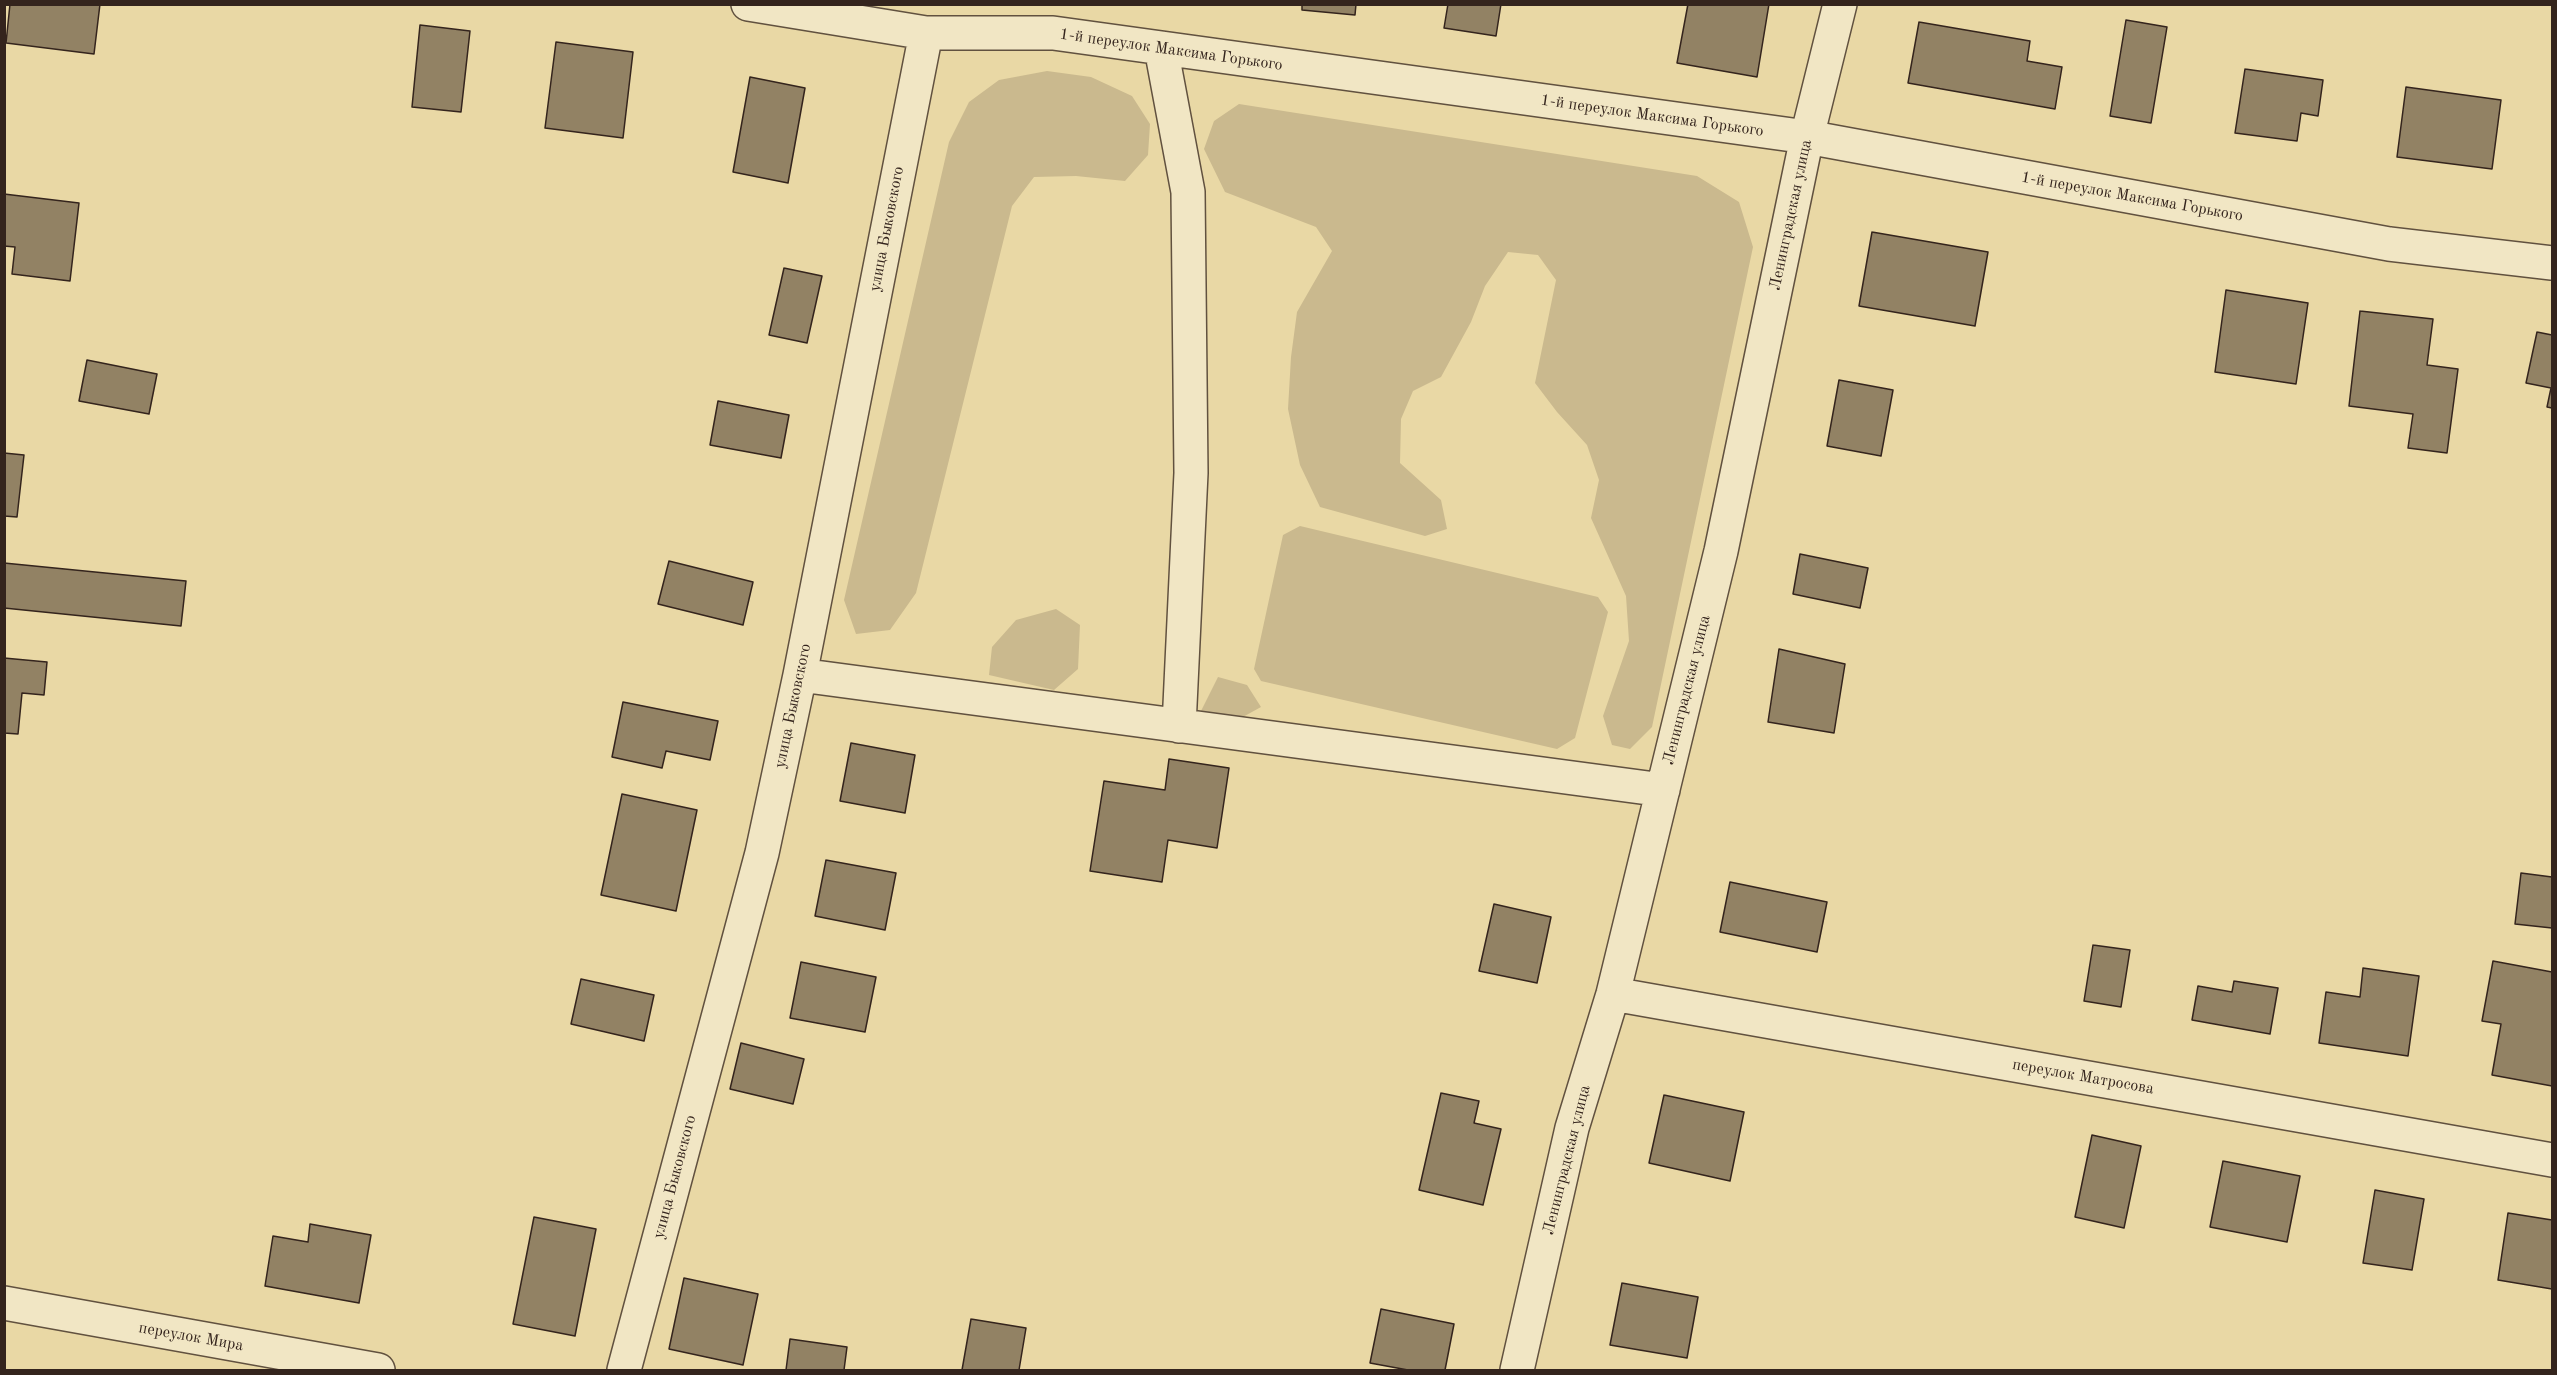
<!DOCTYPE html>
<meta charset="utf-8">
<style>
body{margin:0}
#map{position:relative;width:2557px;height:1375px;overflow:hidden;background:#e9d8a5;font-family:"Old Standard TT",serif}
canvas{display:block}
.frame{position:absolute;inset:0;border:6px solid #34241d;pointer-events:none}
</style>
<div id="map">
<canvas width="2557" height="1375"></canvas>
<div class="frame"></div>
</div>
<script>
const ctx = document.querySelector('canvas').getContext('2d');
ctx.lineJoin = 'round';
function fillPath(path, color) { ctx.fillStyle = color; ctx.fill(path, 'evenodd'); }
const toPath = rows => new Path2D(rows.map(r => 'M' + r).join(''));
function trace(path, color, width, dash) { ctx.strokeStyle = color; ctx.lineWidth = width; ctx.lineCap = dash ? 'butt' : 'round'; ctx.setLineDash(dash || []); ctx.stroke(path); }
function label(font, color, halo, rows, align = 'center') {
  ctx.font = font + ' "Old Standard TT",serif'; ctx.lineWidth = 4.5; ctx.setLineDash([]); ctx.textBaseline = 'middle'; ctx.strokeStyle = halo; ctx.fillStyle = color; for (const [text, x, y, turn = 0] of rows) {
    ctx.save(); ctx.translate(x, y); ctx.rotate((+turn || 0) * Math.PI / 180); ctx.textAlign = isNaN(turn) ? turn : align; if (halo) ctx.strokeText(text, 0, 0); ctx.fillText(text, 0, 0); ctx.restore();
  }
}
const green = toPath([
 [1047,71,1091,77,1132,96,1150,124,1148,155,1125,181,1076,176,1034,177,1012,206,916,593,890,630,856,634,844,600,949,142,969,102,999,80],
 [1239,104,1697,176,1739,202,1753,247,1652,727,1630,749,1612,745,1603,716,1629,641,1626,596,1591,518,1599,480,1587,445,1557,412,1535,383,1556,280,1538,255,1508,252,1485,286,1471,322,1441,377,1413,391,1401,419,1400,463,1441,500,1447,529,1425,536,1320,507,1300,465,1288,409,1291,357,1297,312,1332,251,1316,227,1225,192,1204,149,1214,121],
 [1300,526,1598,597,1608,612,1575,738,1557,749,1261,681,1254,669,1283,535],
 [1056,609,1080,625,1078,669,1054,690,989,675,992,647,1016,620],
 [1218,677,1247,685,1261,707,1241,718,1201,711]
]);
const building = toPath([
 [10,4,100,4,94,54,6,43,10,4],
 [1302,4,1356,4,1355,15,1302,10,1302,4],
 [1448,4,1501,4,1496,36,1444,28,1448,4],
 [1688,4,1769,4,1757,77,1677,63,1688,4],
 [2126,20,2167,27,2151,123,2110,116,2126,20],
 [1919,22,2030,41,2027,61,2062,67,2055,109,1908,83,1919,22],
 [420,25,470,31,461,112,412,107,420,25],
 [556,42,633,52,623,138,545,128,556,42],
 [2245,69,2323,80,2318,116,2301,113,2297,141,2235,133,2245,69],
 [750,77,805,88,788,183,733,172,750,77],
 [2406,87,2501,100,2492,169,2397,157,2406,87],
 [4,194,79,203,70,281,12,274,15,247,4,246,4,194],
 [1872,232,1988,252,1975,326,1859,306,1872,232],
 [784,268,822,276,807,343,769,335,784,268],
 [2226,290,2308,303,2296,384,2215,372,2226,290],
 [2360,311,2433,319,2427,365,2458,369,2447,453,2408,448,2413,414,2349,406,2360,311],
 [2537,332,2552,335,2552,408,2547,407,2551,388,2526,383,2537,332],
 [87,360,157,374,149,414,79,401,87,360],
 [1839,380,1893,390,1881,456,1827,446,1839,380],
 [718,401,789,415,781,458,710,445,718,401],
 [4,453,24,455,17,517,4,516,4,453],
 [1800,554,1868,568,1860,608,1793,594,1800,554],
 [669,561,753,582,743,625,658,604,669,561],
 [4,563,186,581,181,626,4,608,4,563],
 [1779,649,1845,664,1834,733,1768,722,1779,649],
 [4,658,47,662,44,695,22,693,18,734,4,733,4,658],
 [623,702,718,721,710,760,666,751,662,768,612,757,623,702],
 [851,743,915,755,905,813,840,801,851,743],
 [1169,759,1229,768,1217,848,1168,840,1162,882,1090,871,1104,781,1165,790,1169,759],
 [622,794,697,810,676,911,601,895,622,794],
 [826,860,896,873,885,930,815,916,826,860],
 [2521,873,2552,877,2552,928,2515,924,2521,873],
 [1730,882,1827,902,1817,952,1720,932,1730,882],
 [1494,904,1551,917,1537,983,1479,971,1494,904],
 [2093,945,2130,950,2121,1007,2084,1001,2093,945],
 [2493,961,2552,972,2552,1086,2492,1075,2501,1024,2482,1021,2493,961],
 [801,962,876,977,865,1032,790,1018,801,962],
 [2363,968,2419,976,2408,1056,2319,1043,2326,992,2360,997,2363,968],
 [581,979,654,995,644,1041,571,1024,581,979],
 [2234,981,2278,988,2270,1034,2192,1020,2198,986,2232,992,2234,981],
 [741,1043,804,1059,793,1104,730,1089,741,1043],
 [1441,1093,1479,1101,1474,1123,1501,1129,1483,1205,1419,1190,1441,1093],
 [1664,1095,1744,1112,1730,1181,1649,1163,1664,1095],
 [2092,1135,2141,1146,2124,1228,2075,1217,2092,1135],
 [2223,1161,2300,1176,2287,1242,2210,1227,2223,1161],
 [2375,1190,2424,1199,2412,1270,2363,1263,2375,1190],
 [2508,1213,2552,1220,2552,1289,2498,1280,2508,1213],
 [534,1217,596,1229,575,1336,513,1324,534,1217],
 [310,1224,371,1235,359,1303,265,1286,273,1236,308,1242,310,1224],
 [684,1278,758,1294,743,1365,669,1349,684,1278],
 [1622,1283,1698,1297,1687,1358,1610,1345,1622,1283],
 [1381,1309,1454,1324,1445,1370,1408,1370,1370,1363,1381,1309],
 [971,1319,1026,1328,1019,1370,962,1370,971,1319],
 [790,1339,847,1347,844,1370,786,1370,790,1339]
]);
const minor = toPath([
 [748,4,926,33,1053,33,1807,137,2389,244,2552,263],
 [1161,48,1188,192,1191,473,1179,726],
 [800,675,1663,790],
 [1613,994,2552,1160],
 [4,1303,378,1370],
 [624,1370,762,853,800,675,926,33],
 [1517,1370,1572,1128,1613,994,1721,551,1807,137,1840,4]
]);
const streetNames = [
 ["1-й переулок Максима Горького",1171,50,8],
 ["1-й переулок Максима Горького",1652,116,8],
 ["1-й переулок Максима Горького",2132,197,10],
 ["Ленинградская улица",1791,215,-78],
 ["улица Быковского",887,229,-79],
 ["Ленинградская улица",1687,690,-76],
 ["улица Быковского",793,706,-78],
 ["переулок Матросова",2083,1077,10],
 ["Ленинградская улица",1567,1160,-76],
 ["улица Быковского",675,1177,-75],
 ["переулок Мира",191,1337,10]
];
fillPath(green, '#cab98e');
fillPath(building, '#928264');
trace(building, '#34241d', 1.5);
trace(minor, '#61513f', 36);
trace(minor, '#f1e6c4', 33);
label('16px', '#34241d', '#f1e6c4', streetNames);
</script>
